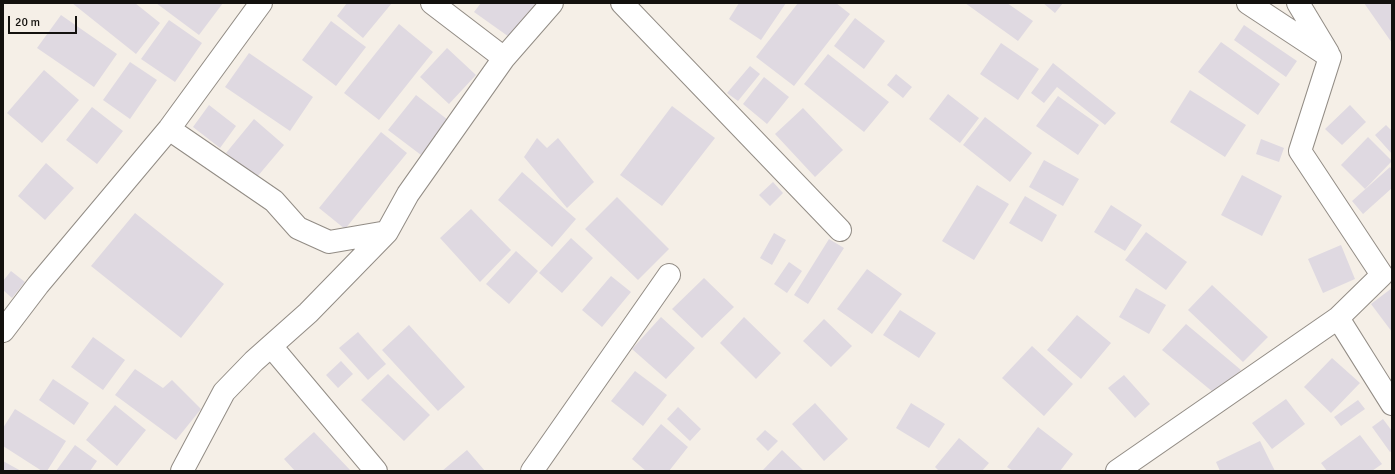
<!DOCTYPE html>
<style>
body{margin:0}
#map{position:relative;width:1395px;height:474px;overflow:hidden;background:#f5efe7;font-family:Signika,sans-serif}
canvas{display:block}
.frame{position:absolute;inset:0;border:4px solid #13110e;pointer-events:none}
.scale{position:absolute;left:8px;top:16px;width:69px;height:18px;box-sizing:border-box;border:2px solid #13110e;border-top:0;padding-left:5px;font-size:12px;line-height:14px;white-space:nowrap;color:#13110e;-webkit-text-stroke:3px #f5efe7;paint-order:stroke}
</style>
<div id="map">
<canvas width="1395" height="474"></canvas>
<div class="frame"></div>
<div class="scale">20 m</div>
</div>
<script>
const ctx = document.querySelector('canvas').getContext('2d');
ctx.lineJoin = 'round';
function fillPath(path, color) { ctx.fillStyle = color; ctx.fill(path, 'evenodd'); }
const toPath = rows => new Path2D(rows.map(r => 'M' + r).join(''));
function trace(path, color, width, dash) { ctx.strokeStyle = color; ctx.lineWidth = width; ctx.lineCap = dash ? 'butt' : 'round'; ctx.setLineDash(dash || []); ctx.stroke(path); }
const building = toPath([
 [72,3,135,3,160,23,136,54],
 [156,3,223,3,199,35],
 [347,3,392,3,363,38,337,16],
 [481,3,538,3,512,39,474,12],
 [739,3,786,3,761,40,729,19],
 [798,3,836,3,850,14,794,86,756,57],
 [965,3,1007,3,1033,21,1018,41],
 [1043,3,1063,3,1055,13],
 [1364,3,1392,3,1392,43],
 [61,15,117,54,94,87,37,48],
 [855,18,885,41,864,69,834,46],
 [169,20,202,43,175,82,141,59],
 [331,21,366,47,336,86,302,60],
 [399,24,433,52,379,120,344,93],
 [1244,25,1297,61,1286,77,1234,40],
 [1221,42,1280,84,1258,115,1198,72],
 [1001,43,1039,69,1018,100,980,74],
 [447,48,476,75,449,104,420,77],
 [249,53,313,97,290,131,225,87],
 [828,54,889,102,864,132,804,84],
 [130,62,157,80,130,119,103,100],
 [1053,63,1116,113,1105,125,1057,87,1044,103,1031,93],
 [750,66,760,74,738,101,727,93],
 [44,70,79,100,42,143,7,113],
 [896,74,912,87,903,98,887,85],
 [764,77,789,97,767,124,743,104],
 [1190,90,1246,125,1225,157,1170,122],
 [948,94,979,118,960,143,929,119],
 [416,95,448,120,421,155,388,130],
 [1058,96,1099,125,1078,155,1036,126],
 [209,105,236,126,220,148,193,127],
 [1350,105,1366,122,1342,145,1325,129],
 [672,106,715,138,662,206,620,175],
 [92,107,123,131,97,164,66,140],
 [803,108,843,150,815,177,775,134],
 [985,117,1032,153,1010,182,963,145],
 [254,119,284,145,257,177,226,153],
 [1386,125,1392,131,1392,154,1375,135],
 [381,132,407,153,345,229,319,208],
 [1368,137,1392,161,1365,189,1341,165],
 [537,138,547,148,558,138,594,182,567,208,524,157],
 [1261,139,1284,148,1279,162,1256,154],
 [1044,160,1079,179,1063,206,1029,187],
 [46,163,74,188,45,220,18,196],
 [1390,167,1392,170,1392,188,1363,214,1352,201],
 [522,172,576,219,552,247,498,200],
 [1242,175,1282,196,1262,236,1221,215],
 [773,182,783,193,770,206,759,195],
 [977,185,1009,204,974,260,942,241],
 [1025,196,1057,215,1042,242,1009,223],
 [617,197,669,249,638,280,585,229],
 [1111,205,1142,225,1125,251,1094,232],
 [471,209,511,250,480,282,440,238],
 [135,213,224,284,181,338,91,266],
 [1146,232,1187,262,1166,290,1125,260],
 [774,233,786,240,772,265,760,258],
 [571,238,593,258,562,293,539,273],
 [829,239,844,248,808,304,794,295],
 [1341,245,1355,279,1323,293,1308,259],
 [516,251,538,271,509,304,486,284],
 [789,262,802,271,787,293,774,284],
 [867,269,902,294,872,334,837,309],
 [11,271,25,282,12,298,3,290,3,281],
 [611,276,631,292,602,327,582,310],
 [704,278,734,307,702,338,672,309],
 [1212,285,1268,337,1243,362,1188,310],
 [1136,288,1166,305,1149,334,1119,317],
 [1392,288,1392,332,1371,304],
 [900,310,936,333,919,358,883,335],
 [1077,315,1111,343,1081,379,1047,350],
 [661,317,695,348,666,379,632,349],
 [744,317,781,353,756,379,720,343],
 [824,319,852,346,831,367,803,341],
 [1186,324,1241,370,1219,397,1162,350],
 [409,325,465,387,438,411,382,350],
 [358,332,386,364,368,380,339,348],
 [93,337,125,360,103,390,71,367],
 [1032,346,1073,384,1044,416,1002,378],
 [1332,358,1360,383,1331,413,1304,387],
 [341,361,353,374,338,388,326,375],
 [135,369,163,388,172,380,201,409,176,440,115,395],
 [635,371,667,395,643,426,611,401],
 [388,374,430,415,404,441,361,400],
 [1124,375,1150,404,1135,418,1108,388],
 [53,379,89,403,74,425,39,400],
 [1286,399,1305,424,1272,449,1252,423],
 [1358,400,1365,409,1341,426,1334,417],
 [815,403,848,439,824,461,792,424],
 [911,403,945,424,929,448,896,428],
 [115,405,146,430,117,466,86,440],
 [678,407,701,429,690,441,667,419],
 [15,409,66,441,47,471,42,471,3,446,3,428],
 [1383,419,1392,431,1392,451,1390,452,1372,427],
 [661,424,688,447,669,471,646,471,632,459],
 [1038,427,1073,454,1060,471,1013,471,1007,467],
 [765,430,778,441,768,451,756,439],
 [314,432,351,471,295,471,284,459],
 [1360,435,1382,464,1372,471,1327,471,1321,463],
 [959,438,989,463,982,471,939,471,935,467],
 [1260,441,1275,471,1220,471,1216,462],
 [75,445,97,461,90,471,56,471],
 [467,450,485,471,442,471],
 [782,450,804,471,762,471],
 [3,461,21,471,3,471]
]);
const minor = toPath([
 [432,3,504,58],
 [622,3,840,230],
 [1298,3,1328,53],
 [169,129,274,201,298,228,329,242,387,232],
 [1338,318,1392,404],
 [3,331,38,285,169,129,261,3],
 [271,346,376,471],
 [182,471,224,392,254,361,308,313,387,232,408,194,504,58,552,3],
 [532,471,669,275],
 [1117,471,1338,318,1382,275,1300,151,1330,57,1248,3]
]);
fillPath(building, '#dfd9e1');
trace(minor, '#928c85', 24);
trace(minor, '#fff', 22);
</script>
